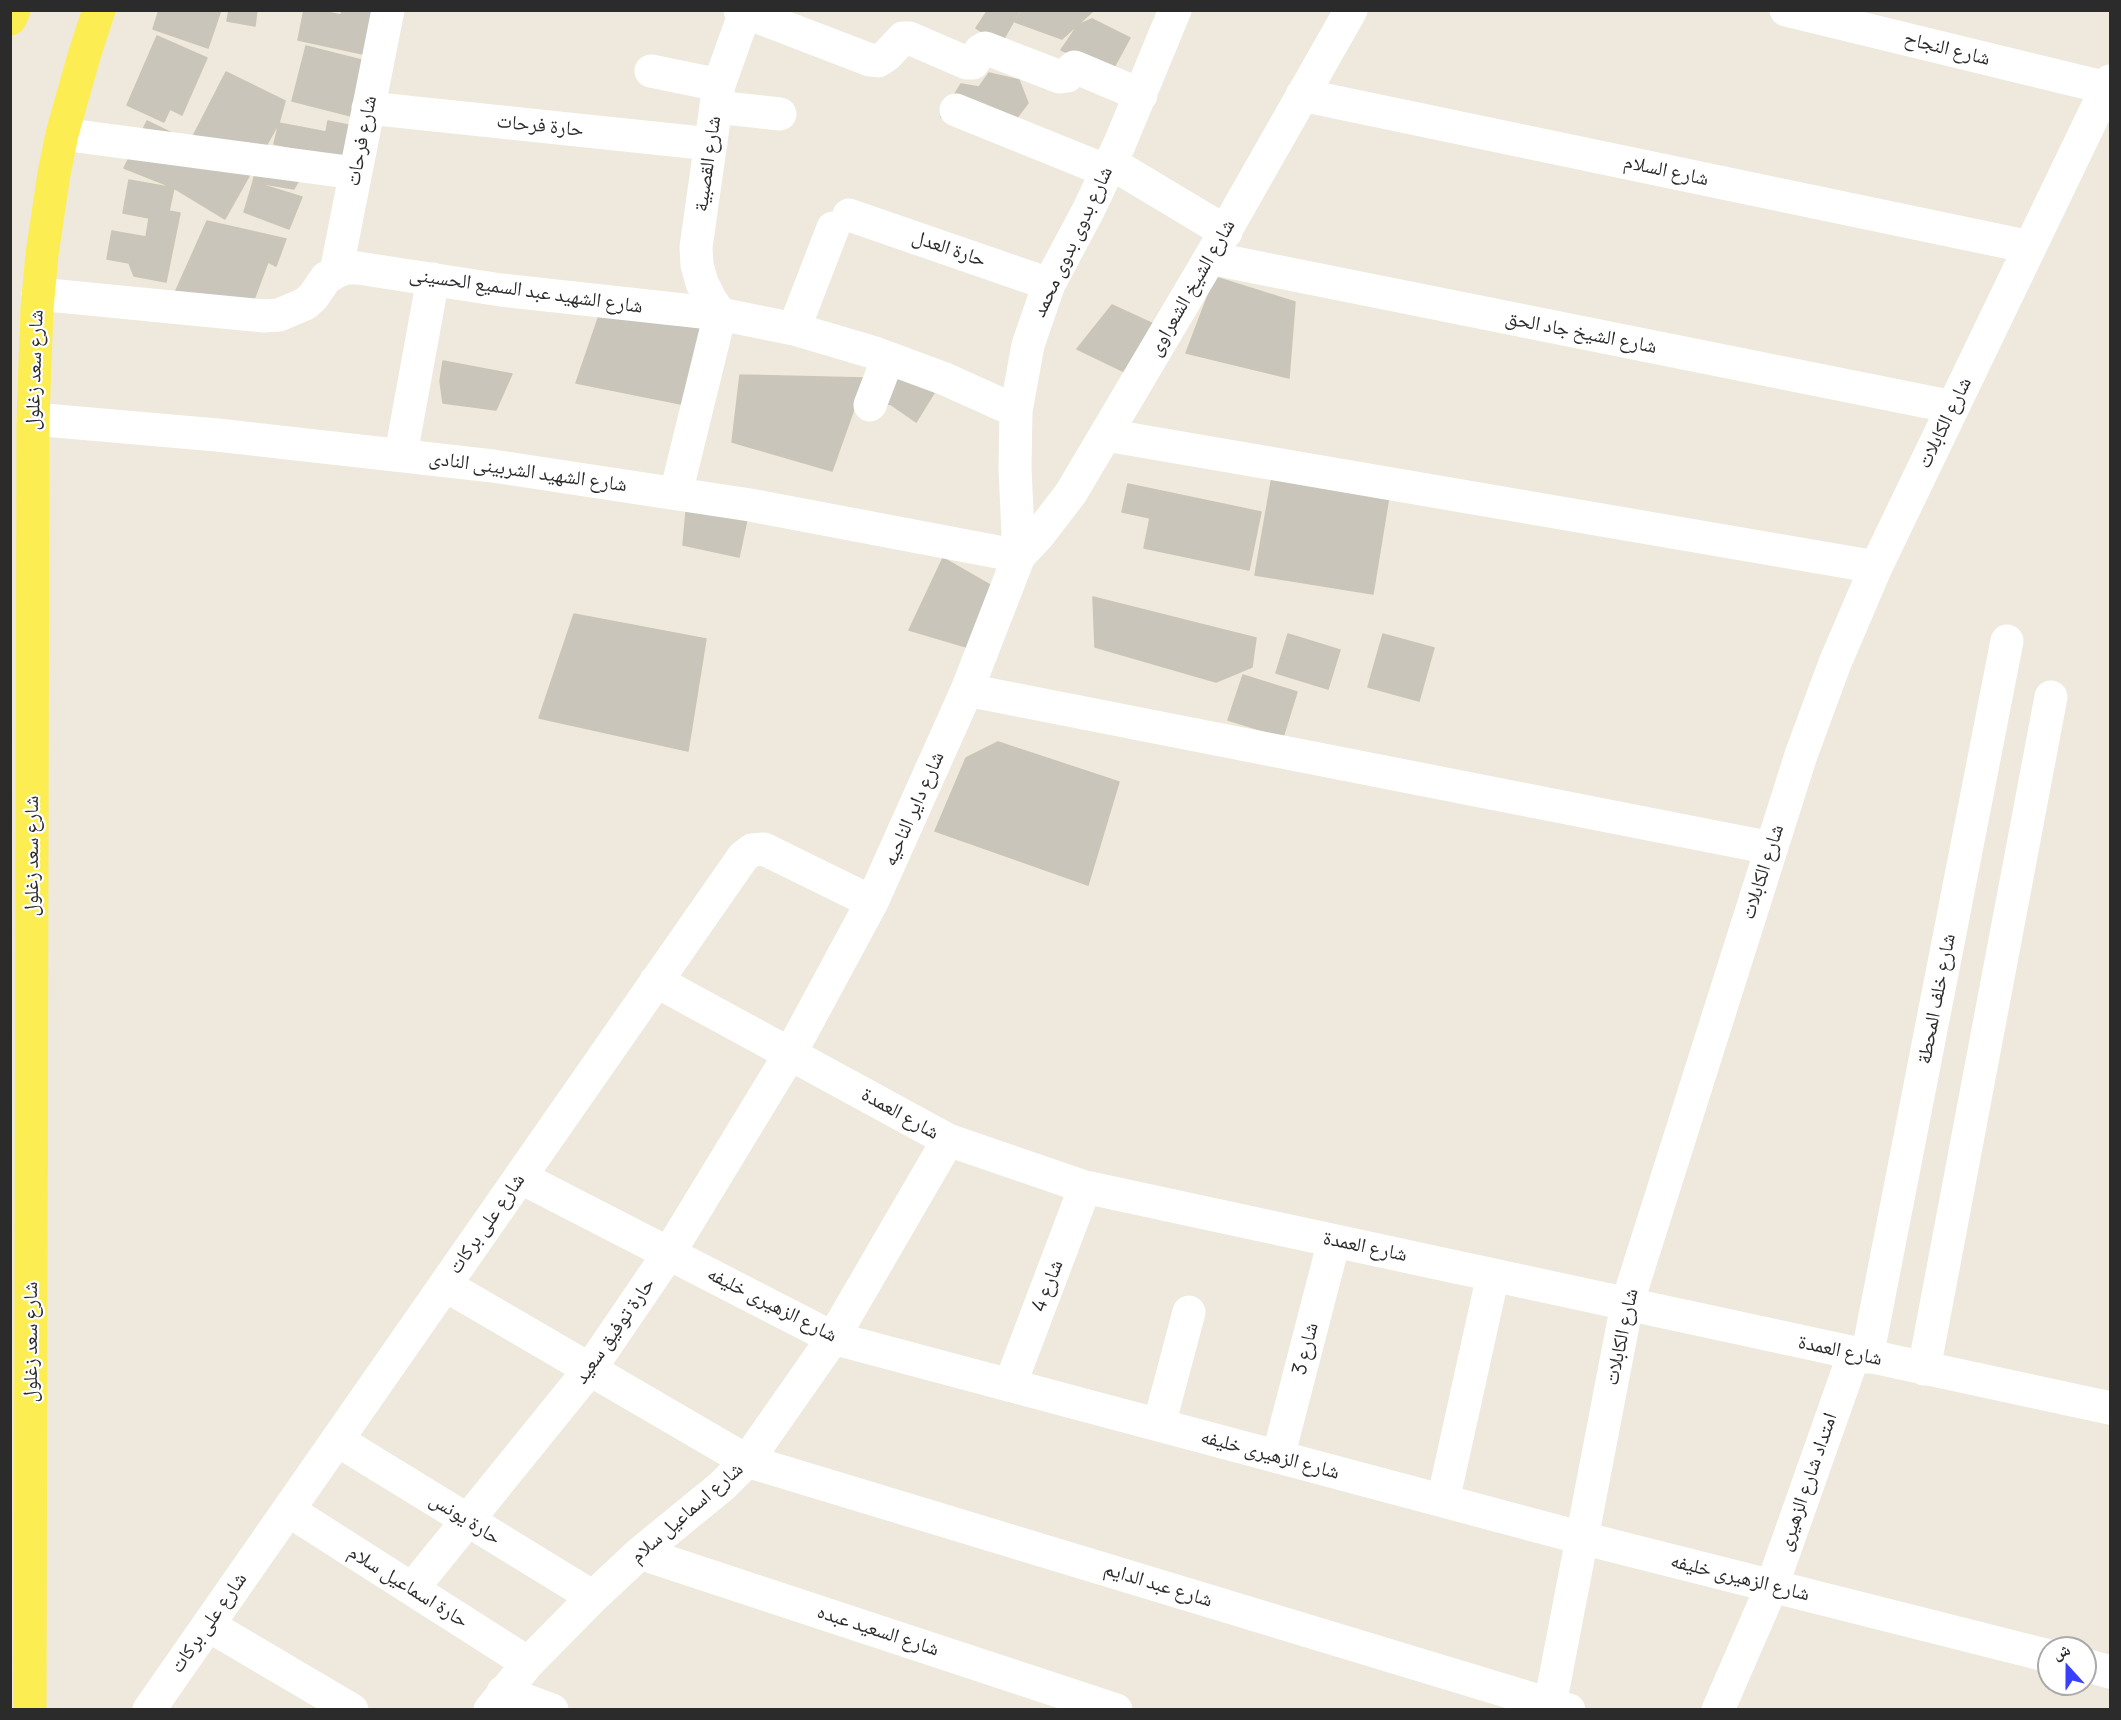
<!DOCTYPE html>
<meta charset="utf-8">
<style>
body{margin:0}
#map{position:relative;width:2121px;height:1720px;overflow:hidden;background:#eee9dc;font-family:Manrope,"Noto Naskh Arabic",sans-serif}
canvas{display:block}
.frame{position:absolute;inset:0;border:12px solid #2b2b2b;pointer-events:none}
.north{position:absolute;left:2037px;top:1636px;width:60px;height:60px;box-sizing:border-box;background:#fff;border:2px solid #aaa;border-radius:50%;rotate:339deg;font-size:16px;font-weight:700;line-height:24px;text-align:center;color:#2b2b2b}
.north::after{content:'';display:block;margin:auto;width:21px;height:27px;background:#3840ff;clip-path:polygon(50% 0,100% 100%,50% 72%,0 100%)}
</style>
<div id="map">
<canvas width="2121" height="1720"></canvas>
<div class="frame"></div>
<div class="north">ش</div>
</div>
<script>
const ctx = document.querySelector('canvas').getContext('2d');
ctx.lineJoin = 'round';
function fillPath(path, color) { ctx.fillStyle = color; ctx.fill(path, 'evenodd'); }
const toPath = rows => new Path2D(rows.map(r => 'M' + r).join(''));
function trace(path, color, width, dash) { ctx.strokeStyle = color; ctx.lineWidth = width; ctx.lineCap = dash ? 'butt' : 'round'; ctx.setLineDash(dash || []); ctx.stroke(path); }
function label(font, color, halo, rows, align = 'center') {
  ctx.font = font + ' Manrope,"Noto Naskh Arabic",sans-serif'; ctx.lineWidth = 4.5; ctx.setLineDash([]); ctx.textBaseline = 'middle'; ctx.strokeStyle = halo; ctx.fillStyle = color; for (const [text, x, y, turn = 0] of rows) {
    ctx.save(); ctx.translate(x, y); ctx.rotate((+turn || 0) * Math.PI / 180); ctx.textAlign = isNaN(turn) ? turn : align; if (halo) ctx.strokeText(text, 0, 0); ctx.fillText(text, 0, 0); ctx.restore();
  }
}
const building = toPath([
 [159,10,221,10,208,48,153,29,159,10],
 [229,10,257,10,255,26,227,21,229,10],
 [304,10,317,10,341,15,342,10,381,10,372,56,298,40,304,10],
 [988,10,1020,10,1001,44,976,28,988,10],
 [1022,10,1088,10,1092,12,1062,39,1015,22,1022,10],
 [1092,19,1130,38,1112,71,1061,50,1078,25,1092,19],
 [157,36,207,58,182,115,170,109,164,122,127,105,157,36],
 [306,46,373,63,359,118,292,101,306,46],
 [226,72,285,101,279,123,225,219,174,188,124,168,147,121,190,142,226,72],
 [989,73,1019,80,1028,103,1000,140,941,117,961,84,979,87,989,73],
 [328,121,353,126,346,158,274,144,279,123,326,132,328,121],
 [257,164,303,173,294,189,253,182,257,164],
 [129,180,174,188,169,211,180,213,166,282,134,276,129,263,107,259,112,231,146,237,149,218,123,213,129,180],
 [253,182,302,197,289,229,244,212,253,182],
 [207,221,286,239,276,266,268,262,253,302,173,297,207,221],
 [1215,277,1295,302,1289,378,1186,353,1215,277],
 [1112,305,1160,327,1129,374,1077,349,1112,305],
 [601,310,703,329,691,406,576,383,601,310],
 [443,361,512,374,496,410,443,403,440,381,443,361],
 [892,370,934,393,916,422,890,404,870,405,892,370],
 [740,375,865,378,832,471,732,442,740,375],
 [1272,477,1389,496,1373,594,1255,575,1272,477],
 [1128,484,1261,512,1249,570,1144,548,1150,518,1122,512,1128,484],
 [687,501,750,505,739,557,683,545,687,501],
 [943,558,997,589,973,649,909,630,943,558],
 [1093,597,1256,638,1252,667,1216,682,1095,647,1093,597],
 [574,614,706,639,688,751,539,718,574,614],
 [1288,634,1340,650,1328,689,1276,673,1288,634],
 [1383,634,1434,648,1419,701,1368,687,1383,634],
 [1243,675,1297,692,1283,737,1228,720,1243,675],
 [998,742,1119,782,1088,885,935,831,966,758,998,742]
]);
const minor = toPath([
 [740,10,870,60,878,61,887,55,903,38,909,38,967,63,973,63,980,51,985,48,1060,77,1067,76,1074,67,1077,68,1141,95],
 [1786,10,2107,88],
 [651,71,719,85],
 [1302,95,2030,247],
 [716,107,780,114],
 [368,108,711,144],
 [956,110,1107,171],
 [62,134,355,173],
 [1111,163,1226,232],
 [849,215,1049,284],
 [1210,258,1953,407],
 [336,272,388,10],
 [38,294,264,316,279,315,305,304,313,297,326,278,336,272,346,268,358,268,501,290,720,314,794,329,872,352,945,379,1016,411],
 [794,329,833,228],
 [870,405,888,358],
 [33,419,217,435,493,466,750,505,1019,556],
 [1106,435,1876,567],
 [401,454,433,279],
 [676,493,720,314,710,299,702,283,697,265,696,247,719,85,745,12],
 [1019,556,1015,468,1016,411,1028,345,1049,284,1089,209,1120,143,1175,10],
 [967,690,1771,848],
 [656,981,948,1140,1085,1187,2110,1408],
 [520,1177,833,1338,1582,1538,2049,1656],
 [445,1285,747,1461,1569,1710],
 [1867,1357,2007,641],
 [1924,1369,2051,697],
 [1010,1385,1085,1187],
 [1159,1425,1189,1312],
 [337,1440,593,1597],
 [1278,1457,1334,1241],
 [1443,1501,1493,1275],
 [288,1510,528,1663],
 [640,1553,1116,1710],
 [412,1589,590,1369,669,1253,790,1054,872,902,967,690,1019,556,1038,536,1071,493,1210,258,1351,10],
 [208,1625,352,1710],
 [2085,1665,2110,1672],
 [503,1692,552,1710],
 [149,1710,743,857,752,850,764,849,872,902],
 [490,1710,528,1663,593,1597,640,1553,722,1486,747,1461,833,1338,948,1140],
 [1549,1710,1627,1304,1801,755,1835,663,1876,567,2110,81],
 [1718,1710,1772,1586,1854,1354]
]);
const major = toPath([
 [10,19,14,10],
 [30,1710,33,419,37,309,42,254,54,174,62,134,84,56,99,10]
]);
const streetNames = [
 ["شارع النجاح",1947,49,14],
 ["حارة فرحات",540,126,6],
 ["شارع فرحات",362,141,-79],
 ["شارع القصبية",708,164,-82],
 ["شارع السلام",1666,171,12],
 ["شارع بدوى بدوى محمد",1073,242,-65],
 ["حارة العدل",949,249,19],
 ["شارع الشيخ الشعراوى",1192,288,-60],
 ["شارع الشهيد عبد السميع الحسينى",526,291,8],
 ["شارع الشيخ جاد الحق",1581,333,11],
 ["شارع سعد زغلول",35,370,-88],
 ["شارع الكابلات",1945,423,-64],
 ["شارع الشهيد الشربينى النادى",528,472,8],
 ["شارع داير الناحيه",914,809,-66],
 ["شارع سعد زغلول",32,856,-90],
 ["شارع الكابلات",1763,872,-72],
 ["شارع خلف المحطة",1937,999,-79],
 ["شارع العمدة",900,1114,29],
 ["شارع على بركات",487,1224,-55],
 ["شارع العمدة",1365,1247,12],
 ["شارع 4",1048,1286,-69],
 ["شارع الزهيرى خليفه",772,1305,27],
 ["حارة توفيق سعيد",615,1331,-55],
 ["شارع الكابلات",1622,1337,-78],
 ["شارع سعد زغلول",31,1342,-90],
 ["شارع 3",1306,1349,-76],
 ["شارع العمدة",1840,1351,12],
 ["شارع الزهيرى خليفه",1270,1455,15],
 ["امتداد شارع الزهيرى",1808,1482,-71],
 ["شارع اسماعيل سلام",687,1513,-41],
 ["حارة يونس",465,1519,32],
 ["شارع الزهيرى خليفه",1740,1578,14],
 ["شارع عبد الدايم",1158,1585,17],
 ["حارة اسماعيل سلام",408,1587,32],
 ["شارع على بركات",209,1623,-55],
 ["شارع السعيد عبده",878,1631,18]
];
fillPath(building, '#c9c5bb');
trace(building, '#cac5b5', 1.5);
trace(minor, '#fff', 33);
trace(major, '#fced52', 33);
label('20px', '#2b2b2b', '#fff', streetNames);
</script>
